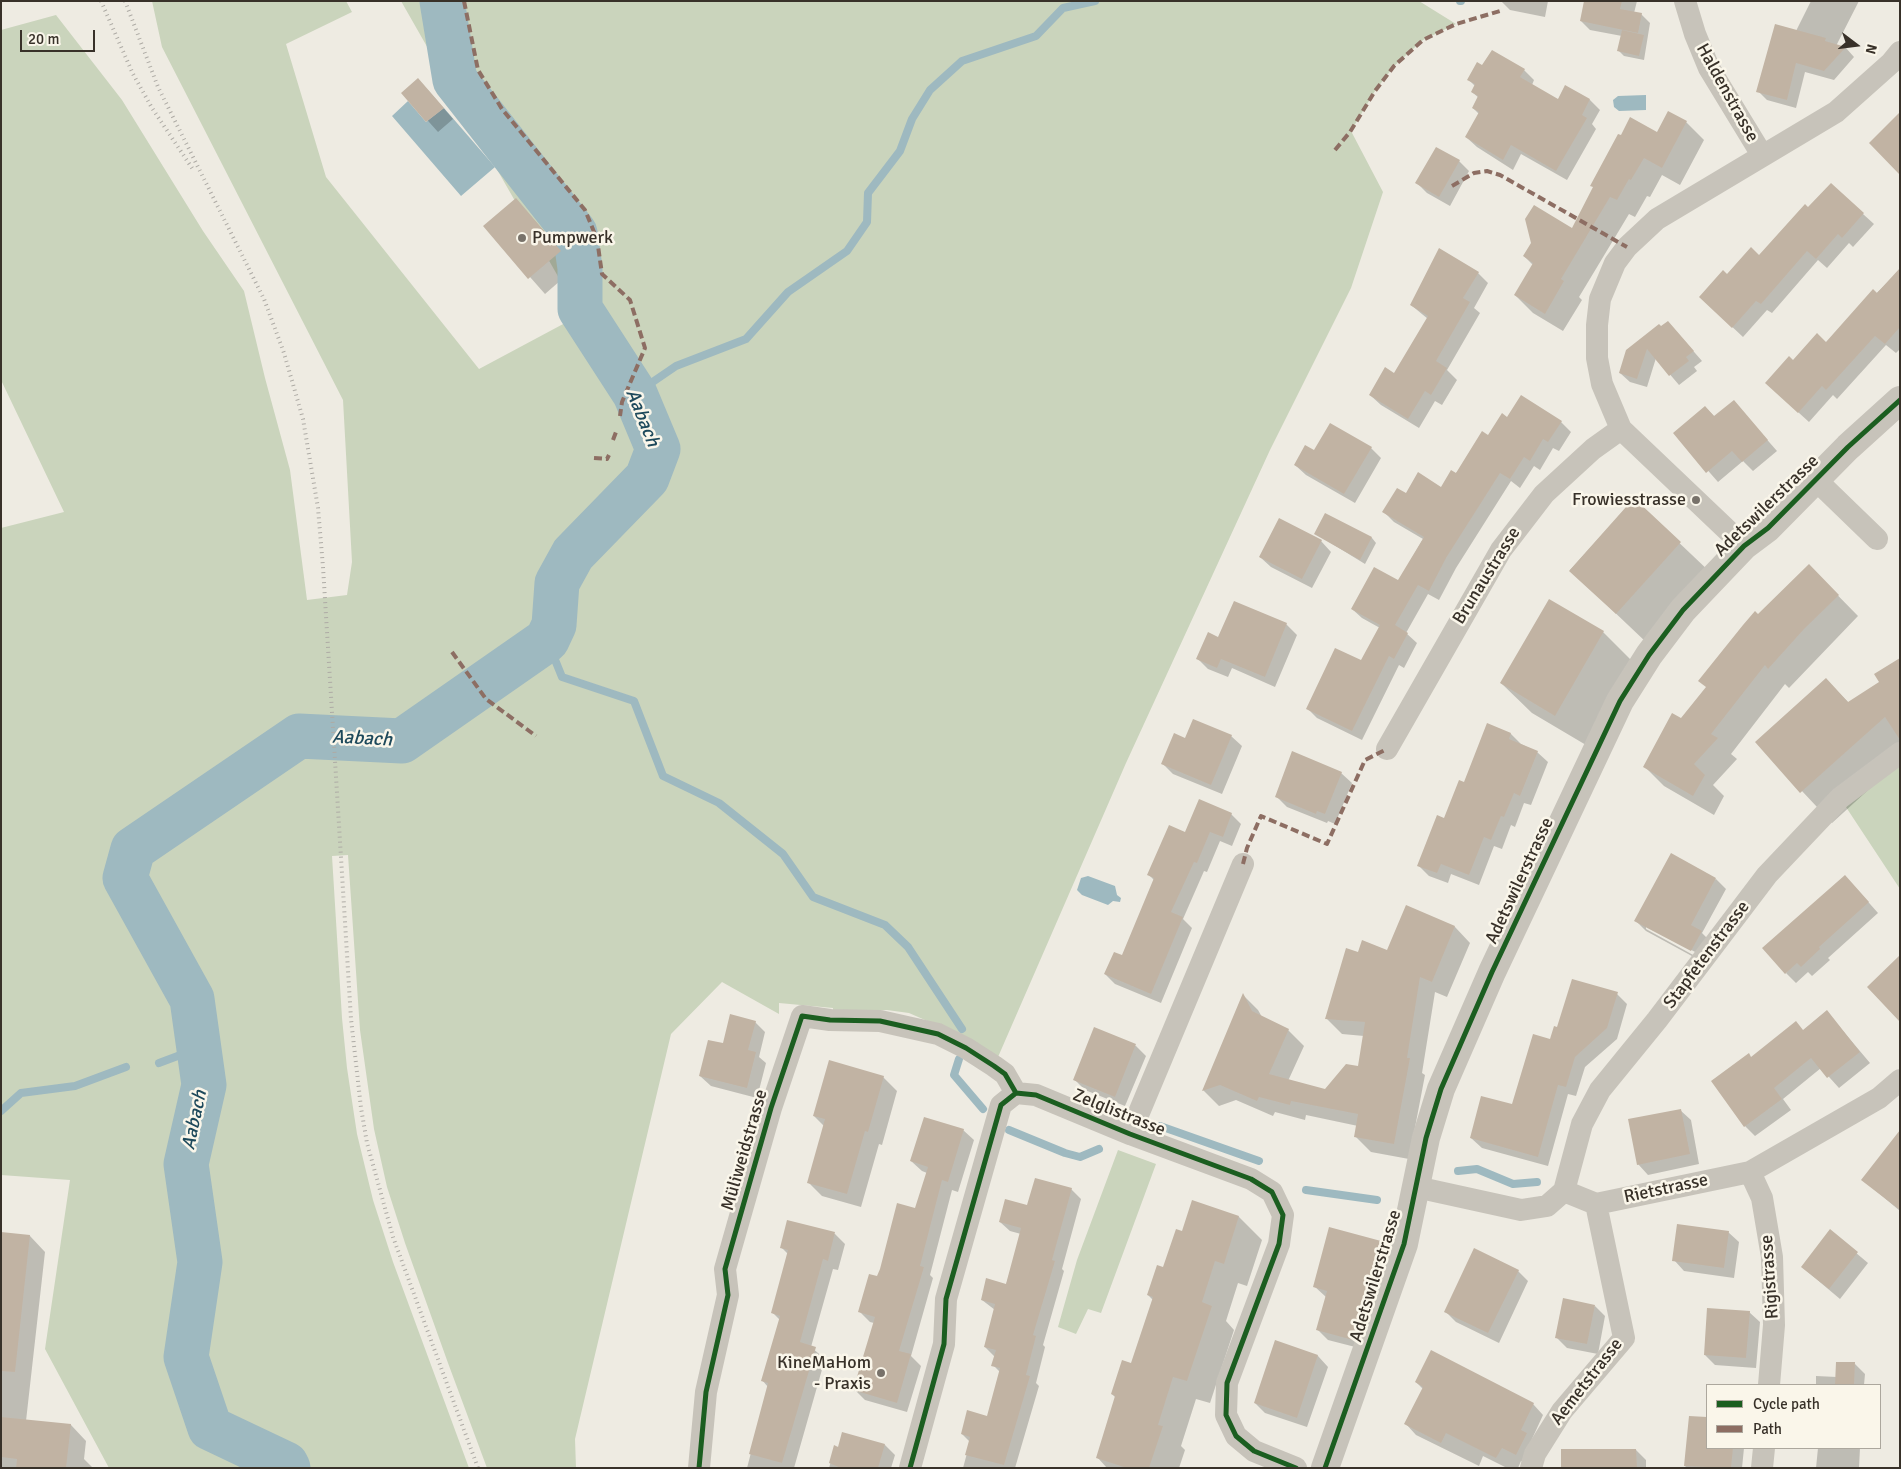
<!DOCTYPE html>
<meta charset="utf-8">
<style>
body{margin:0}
#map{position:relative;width:1901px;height:1469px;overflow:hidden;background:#eeebe2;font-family:Signika,sans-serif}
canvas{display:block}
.frame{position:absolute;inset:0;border:2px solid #383129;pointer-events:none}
.legend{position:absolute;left:1706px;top:1384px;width:175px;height:65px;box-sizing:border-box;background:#faf6ea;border:1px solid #aca79d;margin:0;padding:6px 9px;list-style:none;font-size:15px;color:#383129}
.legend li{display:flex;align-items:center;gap:10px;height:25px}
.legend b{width:25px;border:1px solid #aca79d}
.north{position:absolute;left:1831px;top:20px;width:50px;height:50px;-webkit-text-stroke:4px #faf6ea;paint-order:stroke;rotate:105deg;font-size:14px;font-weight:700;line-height:20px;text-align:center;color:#383129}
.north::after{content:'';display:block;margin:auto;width:18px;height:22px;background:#383129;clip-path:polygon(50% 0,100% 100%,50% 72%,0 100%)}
.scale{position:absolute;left:20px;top:30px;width:75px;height:22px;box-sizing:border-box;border:2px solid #383129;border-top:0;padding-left:6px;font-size:15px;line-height:18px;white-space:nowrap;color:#383129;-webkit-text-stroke:4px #faf6ea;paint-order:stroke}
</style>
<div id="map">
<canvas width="1901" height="1469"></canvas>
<div class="frame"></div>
<ul class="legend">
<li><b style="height:6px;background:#1b5e20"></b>Cycle path</li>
<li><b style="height:6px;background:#8d6e63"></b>Path</li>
</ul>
<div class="north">N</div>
<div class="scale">20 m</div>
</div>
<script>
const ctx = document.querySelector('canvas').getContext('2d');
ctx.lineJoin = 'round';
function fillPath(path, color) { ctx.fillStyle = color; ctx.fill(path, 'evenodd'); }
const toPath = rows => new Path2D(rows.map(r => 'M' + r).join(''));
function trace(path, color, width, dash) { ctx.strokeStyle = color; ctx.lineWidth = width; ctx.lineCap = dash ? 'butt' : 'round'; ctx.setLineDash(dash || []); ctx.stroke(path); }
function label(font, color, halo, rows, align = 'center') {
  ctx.font = font + ' Signika,sans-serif'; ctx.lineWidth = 5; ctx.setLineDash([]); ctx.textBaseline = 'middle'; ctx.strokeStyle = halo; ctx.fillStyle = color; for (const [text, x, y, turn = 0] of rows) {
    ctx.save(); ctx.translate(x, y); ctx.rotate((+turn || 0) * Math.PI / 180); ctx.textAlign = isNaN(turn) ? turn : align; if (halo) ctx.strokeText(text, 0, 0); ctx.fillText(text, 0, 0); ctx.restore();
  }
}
const green = toPath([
 [152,1,346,1,352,12,286,44,326,177,479,369,580,315,401,1,1419,1,1456,24,1423,40,1394,66,1375,91,1351,131,1383,192,1351,288,1270,450,1126,763,998,1057,966,1038,909,1013,887,1010,833,1012,833,1008,779,1003,779,1014,722,982,671,1034,575,1439,576,1468,487,1468,448,1363,405,1243,387,1187,374,1129,360,1030,348,855,332,856,342,1018,347,1068,357,1134,373,1200,393,1262,469,1468,109,1468,45,1349,70,1180,1,1175,1,528,64,512,1,380,1,30,56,15,122,100,203,231,244,291,265,378,290,470,307,600,347,595,352,562,343,400,162,47],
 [1900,753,1900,889,1840,798],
 [1118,1150,1156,1164,1101,1313,1088,1309,1076,1334,1058,1327,1077,1260]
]);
const water = toPath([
 [1646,95,1646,110,1619,111,1614,107,1613,100,1618,96],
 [408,101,426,122,444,108,495,167,461,196,392,116],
 [1088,876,1115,886,1117,895,1121,898,1120,902,1113,901,1108,905,1082,895,1077,890,1081,878]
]);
const shadow = toPath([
 [1501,1,1548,1,1545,17,1510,10],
 [1585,1,1637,1,1634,13,1641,14,1650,23,1644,60,1624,56,1619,51,1622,36,1590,30,1581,21],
 [1811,1,1859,1,1836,46,1846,48,1854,57,1834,80,1805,72,1796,108,1767,100,1758,91,1796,31],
 [1483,67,1524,70,1534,80,1532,85,1558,100,1566,87,1590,100,1600,110,1592,124,1596,129,1567,180,1521,154,1513,170,1477,147,1466,137,1479,114,1473,108,1479,98,1472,92,1475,86,1469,80],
 [428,90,453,119,438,132,403,93],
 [1686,122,1704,140,1680,185,1662,175,1650,197,1647,196,1635,217,1629,214,1579,297,1582,300,1563,331,1533,313,1515,295,1533,265,1524,256,1572,230,1657,133],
 [1459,161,1469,171,1450,206,1427,193,1417,183],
 [1831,185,1874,224,1853,247,1849,243,1827,268,1818,260,1772,313,1767,310,1743,337,1711,307,1727,276,1759,256],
 [516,200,576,267,545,294,485,226],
 [1900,270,1900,349,1896,353,1886,345,1837,399,1833,395,1809,422,1777,393,1793,361,1826,343],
 [1478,273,1488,283,1474,308,1480,313,1447,370,1457,380,1442,405,1435,401,1419,428,1381,405,1370,395,1394,374,1428,319,1411,305],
 [1668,322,1702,361,1694,367,1697,371,1679,385,1656,358,1647,387,1630,382,1620,373],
 [1734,402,1777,451,1753,471,1743,461,1718,482,1675,433,1705,407,1715,417],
 [1507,418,1561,422,1571,432,1559,451,1553,448,1540,470,1534,466,1520,488,1511,481,1456,568,1439,600,1428,594,1406,633,1417,643,1404,668,1399,665,1362,740,1317,718,1308,709,1361,662,1380,628,1362,618,1352,609,1398,582,1423,539,1394,522,1384,512,1406,495,1442,488],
 [1371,448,1381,458,1355,503,1306,475,1295,465,1314,452],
 [1634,500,1711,573,1647,643,1570,570],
 [1325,515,1372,538,1376,543,1365,564,1316,534],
 [1321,541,1331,552,1312,588,1271,567,1260,557],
 [1809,566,1858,616,1789,688,1785,684,1731,754,1737,759,1713,785,1724,796,1714,815,1664,786,1644,766,1707,688,1758,615],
 [1549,601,1603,632,1634,663,1586,745,1532,713,1501,683],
 [1234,603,1286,624,1297,635,1275,687,1232,668,1228,677,1208,669,1198,659,1219,639],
 [1900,659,1900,761,1832,823,1756,742,1826,680,1849,703,1881,682],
 [1488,725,1511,734,1521,744,1537,752,1548,762,1531,805,1524,803,1515,827,1511,825,1502,849,1494,846,1479,885,1451,874,1448,883,1429,876,1418,865,1465,784],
 [1231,736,1242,746,1222,794,1173,774,1163,764,1185,739],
 [1341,773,1352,783,1335,824,1328,821,1327,823,1287,807,1277,797],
 [1231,814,1241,824,1232,846,1220,841,1207,872,1204,871,1183,919,1192,928,1161,1003,1115,984,1105,974,1123,957,1154,880,1148,874,1185,833],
 [1716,879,1726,889,1702,933,1711,942,1701,961,1646,931,1636,921],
 [1646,926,1697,953,1695,956,1646,929],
 [1855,887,1878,913,1828,958,1830,960,1812,976,1808,972,1796,983,1786,973],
 [1406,907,1455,927,1470,943,1447,997,1435,992,1422,1073,1425,1075,1409,1159,1371,1152,1356,1137,1358,1126,1306,1115,1305,1120,1275,1112,1273,1116,1236,1100,1219,1106,1203,1090,1243,995,1258,1010,1262,1017,1288,1030,1304,1046,1288,1081,1326,1091,1359,1068,1364,1036,1342,1034,1326,1018,1359,953,1388,952],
 [1617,994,1627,1004,1617,1039,1585,1067,1576,1096,1568,1094,1548,1166,1482,1148,1471,1138,1513,1106,1558,1029],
 [1827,1012,1870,1063,1839,1088,1821,1068,1783,1099,1791,1110,1755,1136,1745,1126,1752,1058,1803,1031],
 [755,1022,765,1032,759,1057,766,1063,757,1098,711,1086,700,1076,723,1045],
 [1095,1029,1136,1046,1146,1056,1125,1106,1085,1090,1075,1080],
 [883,1077,897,1091,882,1145,879,1144,861,1207,822,1196,808,1182,824,1126,814,1116],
 [1680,1110,1691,1120,1699,1164,1648,1175,1638,1164],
 [963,1130,974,1140,958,1192,952,1190,930,1275,933,1278,911,1356,921,1366,907,1412,865,1400,855,1390,874,1323,870,1322,859,1311,916,1209,927,1173,922,1171,911,1161],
 [1900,1140,1900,1211,1863,1180],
 [1071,1189,1081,1199,1062,1269,1064,1271,1043,1345,1045,1347,1036,1383,1039,1386,1015,1468,963,1468,970,1442,962,1434,988,1417,1000,1372,993,1365,995,1357,985,1347,995,1310,982,1300,1006,1285,1021,1234,1010,1231,1000,1222],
 [1193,1202,1239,1217,1262,1240,1247,1286,1238,1283,1226,1321,1234,1330,1210,1403,1196,1399,1181,1446,1185,1450,1179,1468,1107,1468,1097,1457,1116,1398,1112,1394,1132,1365,1153,1300,1148,1295,1183,1233],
 [788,1221,835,1234,845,1244,838,1270,833,1269,811,1347,825,1359,794,1468,747,1468,768,1387,762,1380,780,1320,773,1313,788,1254,781,1247],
 [1830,1231,1868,1263,1840,1299,1802,1267],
 [1728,1232,1739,1242,1734,1278,1684,1271,1674,1260],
 [1,1233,30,1236,45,1252,26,1421,71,1425,86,1441,84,1459,93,1468,1,1468],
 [1380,1242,1390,1253,1363,1349,1328,1340,1317,1329,1326,1297,1314,1286],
 [1518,1271,1528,1281,1499,1343,1456,1322,1446,1312],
 [1595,1306,1605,1316,1598,1354,1567,1348,1556,1337],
 [1749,1312,1760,1322,1756,1368,1715,1365,1705,1355],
 [1275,1342,1318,1356,1328,1367,1307,1427,1265,1413,1255,1403],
 [1855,1364,1865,1374,1864,1385,1816,1385,1816,1376,1837,1377],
 [1416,1382,1533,1404,1543,1415,1532,1439,1527,1464,1521,1461,1518,1468,1507,1468,1483,1456,1479,1466,1416,1435,1406,1424,1423,1389],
 [1690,1417,1707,1419,1707,1448,1744,1448,1742,1468,1687,1468,1685,1466],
 [885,1445,895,1455,891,1468,829,1468,835,1447],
 [1818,1448,1860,1448,1859,1468,1816,1468],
 [1636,1450,1646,1460,1646,1468,1591,1468]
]);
const stream = toPath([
 [1460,1,1461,1],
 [635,394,676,366,746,339,788,292,847,251,867,222,868,193,900,151,912,119,930,90,962,61,1036,36,1063,8,1095,1],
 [547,640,562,677,634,701,663,776,719,803,783,854,813,897,885,925,908,947,962,1029],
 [959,1059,954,1075,983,1109],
 [159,1063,199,1048],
 [1,1111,21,1093,75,1086,126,1067],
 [1160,1126,1259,1161],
 [1009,1130,1065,1153,1080,1157,1099,1149],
 [1458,1171,1477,1169,1513,1184,1537,1182],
 [1306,1190,1377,1200]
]);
const river = toPath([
 [288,1468,286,1464,210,1428,186,1357,200,1262,186,1164,204,1085,192,999,125,878,133,849,299,736,402,741,547,640,554,625,557,583,573,554,647,478,658,449,635,394,580,309,580,268,575,233,455,80,442,1]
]);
const building = toPath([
 [1584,1,1622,1,1620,9,1642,13,1638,33,1580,21],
 [1775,24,1826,38,1825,41,1846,47,1824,71,1796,63,1787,100,1756,92],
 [1622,30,1644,35,1639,56,1617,51],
 [1492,50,1525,69,1520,77,1558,99,1565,85,1590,99,1582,115,1587,118,1556,171,1511,145,1503,160,1465,137,1479,112,1472,108,1478,96,1471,92,1475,84,1467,80,1477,62,1482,65],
 [418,78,444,108,426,122,401,93],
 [1668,111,1687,121,1662,168,1644,158,1631,180,1629,179,1617,200,1610,197,1561,279,1564,281,1545,314,1514,295,1533,263,1523,256,1531,243,1525,219,1534,205,1572,228,1593,187,1590,186,1618,134,1621,135,1630,117,1657,132],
 [1900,112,1900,175,1869,143],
 [1436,147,1460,160,1439,197,1415,183],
 [1831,183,1864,213,1842,238,1838,234,1816,259,1807,251,1761,304,1756,301,1732,328,1699,297,1723,270,1727,274,1751,247,1759,255,1805,204,1808,207],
 [516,198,561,251,528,279,483,226],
 [1439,248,1479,272,1463,298,1470,302,1436,361,1447,368,1431,395,1425,391,1408,419,1369,395,1385,367,1394,373,1428,316,1410,305],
 [1900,268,1900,327,1885,344,1875,336,1826,390,1822,386,1798,413,1765,383,1789,356,1793,360,1817,333,1826,342,1873,289,1877,293],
 [1668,321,1694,351,1686,357,1689,361,1669,376,1647,349,1637,379,1619,373,1626,350,1659,324,1661,326],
 [1521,395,1562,421,1548,442,1543,439,1530,461,1524,457,1510,479,1500,473,1446,558,1429,591,1418,585,1395,625,1408,633,1394,659,1389,656,1352,731,1306,709,1335,648,1361,660,1380,625,1351,609,1374,567,1398,580,1424,537,1382,512,1397,488,1406,493,1418,472,1441,487,1451,470,1456,473,1482,431,1488,435,1502,413,1507,417],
 [1734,400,1768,440,1742,462,1732,451,1706,473,1673,433,1705,406,1714,416],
 [1330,423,1372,447,1344,494,1294,465,1305,445,1314,450],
 [1634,498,1681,542,1616,614,1569,571],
 [1325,513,1372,537,1360,560,1314,534],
 [1279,518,1322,540,1302,579,1259,557],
 [1809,564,1839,595,1804,629,1768,669,1765,665,1711,734,1718,738,1694,764,1705,775,1693,796,1643,767,1672,713,1681,718,1706,687,1698,681,1743,625,1755,611,1758,614],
 [1549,599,1604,631,1555,716,1500,683],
 [1234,601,1287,623,1265,677,1221,659,1217,668,1196,659,1208,632,1218,637],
 [1900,658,1900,740,1885,717,1800,793,1755,742,1826,678,1848,702,1879,682,1874,674],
 [1193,719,1232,735,1211,785,1161,764,1174,733,1185,738],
 [1487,723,1511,733,1509,739,1538,751,1520,796,1514,793,1504,817,1501,816,1491,840,1484,837,1469,875,1441,864,1437,873,1417,866,1437,815,1444,818,1459,780,1464,782],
 [1292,751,1342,772,1325,814,1317,811,1316,814,1275,797],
 [1199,799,1232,813,1223,837,1210,832,1197,863,1194,862,1171,912,1183,917,1151,994,1104,974,1114,952,1122,955,1154,878,1147,875,1169,825,1185,832],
 [1671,853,1716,878,1691,925,1702,931,1691,951,1634,921],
 [1845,875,1869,902,1819,947,1820,949,1801,967,1797,963,1785,974,1762,948],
 [1406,905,1455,926,1432,982,1420,977,1407,1058,1410,1058,1394,1144,1354,1137,1358,1114,1291,1101,1290,1105,1259,1097,1257,1101,1220,1085,1202,1091,1243,993,1252,1011,1289,1029,1269,1074,1325,1089,1346,1064,1358,1066,1365,1022,1325,1019,1346,948,1358,952,1362,940,1387,950],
 [1900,955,1900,1022,1867,987],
 [1572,979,1618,992,1607,1028,1575,1057,1566,1087,1558,1085,1538,1157,1470,1138,1481,1096,1512,1104,1533,1034,1550,1039,1554,1026,1557,1027],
 [1827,1010,1860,1052,1827,1078,1811,1058,1774,1088,1782,1099,1744,1127,1711,1081,1749,1053,1751,1057,1796,1021,1803,1030],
 [730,1014,756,1021,748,1050,756,1052,747,1088,699,1076,708,1040,723,1043],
 [1094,1027,1136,1044,1115,1097,1073,1080],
 [829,1060,884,1076,868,1132,865,1131,847,1194,807,1183,825,1119,813,1116],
 [1681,1109,1690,1154,1637,1165,1628,1119],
 [924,1117,964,1129,948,1182,942,1180,920,1266,924,1267,899,1351,911,1354,897,1403,853,1390,875,1317,858,1312,869,1274,877,1276,880,1269,897,1203,915,1208,928,1167,910,1161],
 [1900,1130,1900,1210,1861,1180],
 [1035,1178,1072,1188,1052,1260,1055,1261,1033,1335,1036,1336,1026,1375,1030,1376,1004,1465,965,1455,970,1437,961,1434,967,1410,987,1416,1000,1368,991,1366,996,1350,984,1347,995,1304,981,1300,986,1278,1006,1284,1021,1228,999,1222,1005,1199,1027,1205],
 [1192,1200,1239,1216,1224,1264,1215,1261,1202,1302,1212,1306,1187,1381,1173,1377,1158,1425,1163,1426,1149,1468,1127,1468,1096,1458,1115,1396,1111,1394,1122,1360,1131,1363,1153,1297,1147,1295,1157,1265,1163,1267,1176,1229,1182,1231],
 [787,1220,835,1232,828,1261,823,1259,800,1342,816,1347,782,1463,749,1454,768,1383,761,1381,780,1316,771,1313,788,1250,780,1248],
 [1677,1224,1729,1231,1724,1268,1672,1261],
 [1329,1227,1381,1241,1353,1340,1316,1330,1327,1291,1313,1287],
 [1830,1229,1858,1252,1829,1289,1801,1267],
 [1,1232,30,1235,15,1372,1,1371],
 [1474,1248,1519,1270,1488,1333,1444,1312],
 [1563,1298,1595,1305,1587,1344,1555,1338],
 [1707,1308,1750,1311,1746,1358,1704,1355],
 [1275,1340,1318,1355,1297,1418,1254,1403],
 [1431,1350,1534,1403,1521,1430,1527,1433,1516,1455,1502,1448,1496,1458,1446,1433,1441,1443,1404,1424,1423,1387,1415,1382],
 [1836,1362,1855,1362,1854,1385,1835,1385],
 [1689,1416,1707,1417,1707,1448,1733,1448,1731,1468,1684,1466],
 [1,1417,71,1424,66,1468,16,1468,17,1459,1,1457],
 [842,1432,885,1444,878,1468,841,1468,829,1463,834,1445,838,1447],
 [1561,1449,1636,1449,1637,1468,1561,1468]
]);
const minor = toPath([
 [1685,1,1695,34,1709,68,1762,155],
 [1815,479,1877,539],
 [1744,546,1621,429,1602,384,1597,358,1597,325,1600,299,1615,263,1627,247,1657,219,1836,112,1891,63,1900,52],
 [1387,749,1501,550,1544,494,1593,449,1621,429],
 [1130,1134,1243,864],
 [1750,1172,1762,1198,1772,1257,1774,1325,1769,1385],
 [1416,1187,1521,1210,1547,1206,1564,1191],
 [1564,1191,1582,1124,1600,1090,1657,1020,1767,875,1840,798,1900,753],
 [1564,1191,1596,1204,1750,1172,1879,1098,1900,1080],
 [699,1468,706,1392,728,1295,725,1269,771,1108,802,1016,830,1020,880,1021,938,1034,966,1048,994,1066,1005,1074,1016,1093],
 [910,1468,944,1344,946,1299,1001,1105,1016,1093,1036,1095,1130,1134,1251,1179,1272,1192,1283,1215,1279,1244,1227,1383,1226,1415,1236,1436,1254,1451,1296,1468],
 [1531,1468,1535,1454,1562,1411,1624,1338,1596,1204],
 [1762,1468,1764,1448]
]);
const tertiary = toPath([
 [1325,1468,1404,1244,1426,1138,1441,1089,1492,972,1620,701,1649,655,1683,610,1744,546,1768,528,1848,447,1900,400]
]);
const rail = toPath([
 [101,1,133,74,152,108,194,171],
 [125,1,158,87,264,299,284,353,303,419,318,508,323,567,351,1019,361,1108,367,1143,393,1237,478,1468]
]);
const quiet = toPath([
 [464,1,478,70,502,109,585,210,597,239,602,274,630,300,645,348,622,402,620,416],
 [1335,150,1350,132,1375,91,1394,66,1423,40,1456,24,1500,11],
 [1452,186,1474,173,1487,171,1500,175,1627,247],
 [613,440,616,432],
 [594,458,607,459,609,455],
 [452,652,486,699,536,736],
 [1243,864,1247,848,1261,816,1327,844,1365,760,1387,749]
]);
const cycleway = toPath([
 [699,1468,706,1392,728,1295,725,1269,771,1108,802,1016,830,1020,880,1021,938,1034,966,1048,994,1066,1005,1074,1016,1093],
 [910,1468,944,1344,946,1299,1001,1105,1016,1093,1036,1095,1130,1134,1251,1179,1272,1192,1283,1215,1279,1244,1227,1383,1226,1415,1236,1436,1254,1451,1296,1468],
 [1325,1468,1404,1244,1426,1138,1441,1089,1492,972,1620,701,1649,655,1683,610,1744,546,1768,528,1848,447,1900,400]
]);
const markers = [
 [522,238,5,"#78726a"],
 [1696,500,5,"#78726a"],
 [881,1373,5,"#78726a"]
];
const streetNames = [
 ["Haldenstrasse",1727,93,61],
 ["Adetswilerstrasse",1767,506,-44],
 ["Brunaustrasse",1487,576,-58],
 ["Adetswilerstrasse",1520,881,-65],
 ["Stapfetenstrasse",1707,955,-53],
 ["Zelglistrasse",1119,1113,22],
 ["Müliweidstrasse",745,1150,-74],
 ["Rietstrasse",1666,1189,-12],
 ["Adetswilerstrasse",1376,1276,-73],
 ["Rigistrasse",1770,1277,-94],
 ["Aemetstrasse",1587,1382,-52]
];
const poiNames = [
 ["Pumpwerk",532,238,"left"],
 ["Frowiesstrasse",1686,500],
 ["KineMaHom",871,1363],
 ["- Praxis",871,1384]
];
const waterNames = [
 ["Aabach",642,418,68],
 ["Aabach",362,739,3],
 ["Aabach",195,1120,-78]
];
fillPath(green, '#cad4bc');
fillPath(water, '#9eb9c0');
fillPath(shadow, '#0003');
trace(stream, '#9eb9c0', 8);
trace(river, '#9eb9c0', 45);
fillPath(building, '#c1b3a3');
trace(minor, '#c7c3ba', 22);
trace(tertiary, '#c7c3ba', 28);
trace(rail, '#aeaba5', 4, [1, 4]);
trace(quiet, '#8d6e63', 4, [8, 4]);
trace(cycleway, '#1b5e20', 5);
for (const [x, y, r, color] of markers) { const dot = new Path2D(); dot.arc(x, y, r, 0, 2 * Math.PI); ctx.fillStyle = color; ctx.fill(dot); trace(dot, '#faf6ea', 2); }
label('18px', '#383129', '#faf6ea', streetNames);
label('18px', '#383129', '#faf6ea', poiNames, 'right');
label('italic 19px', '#1d495b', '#faf6ea', waterNames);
</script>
